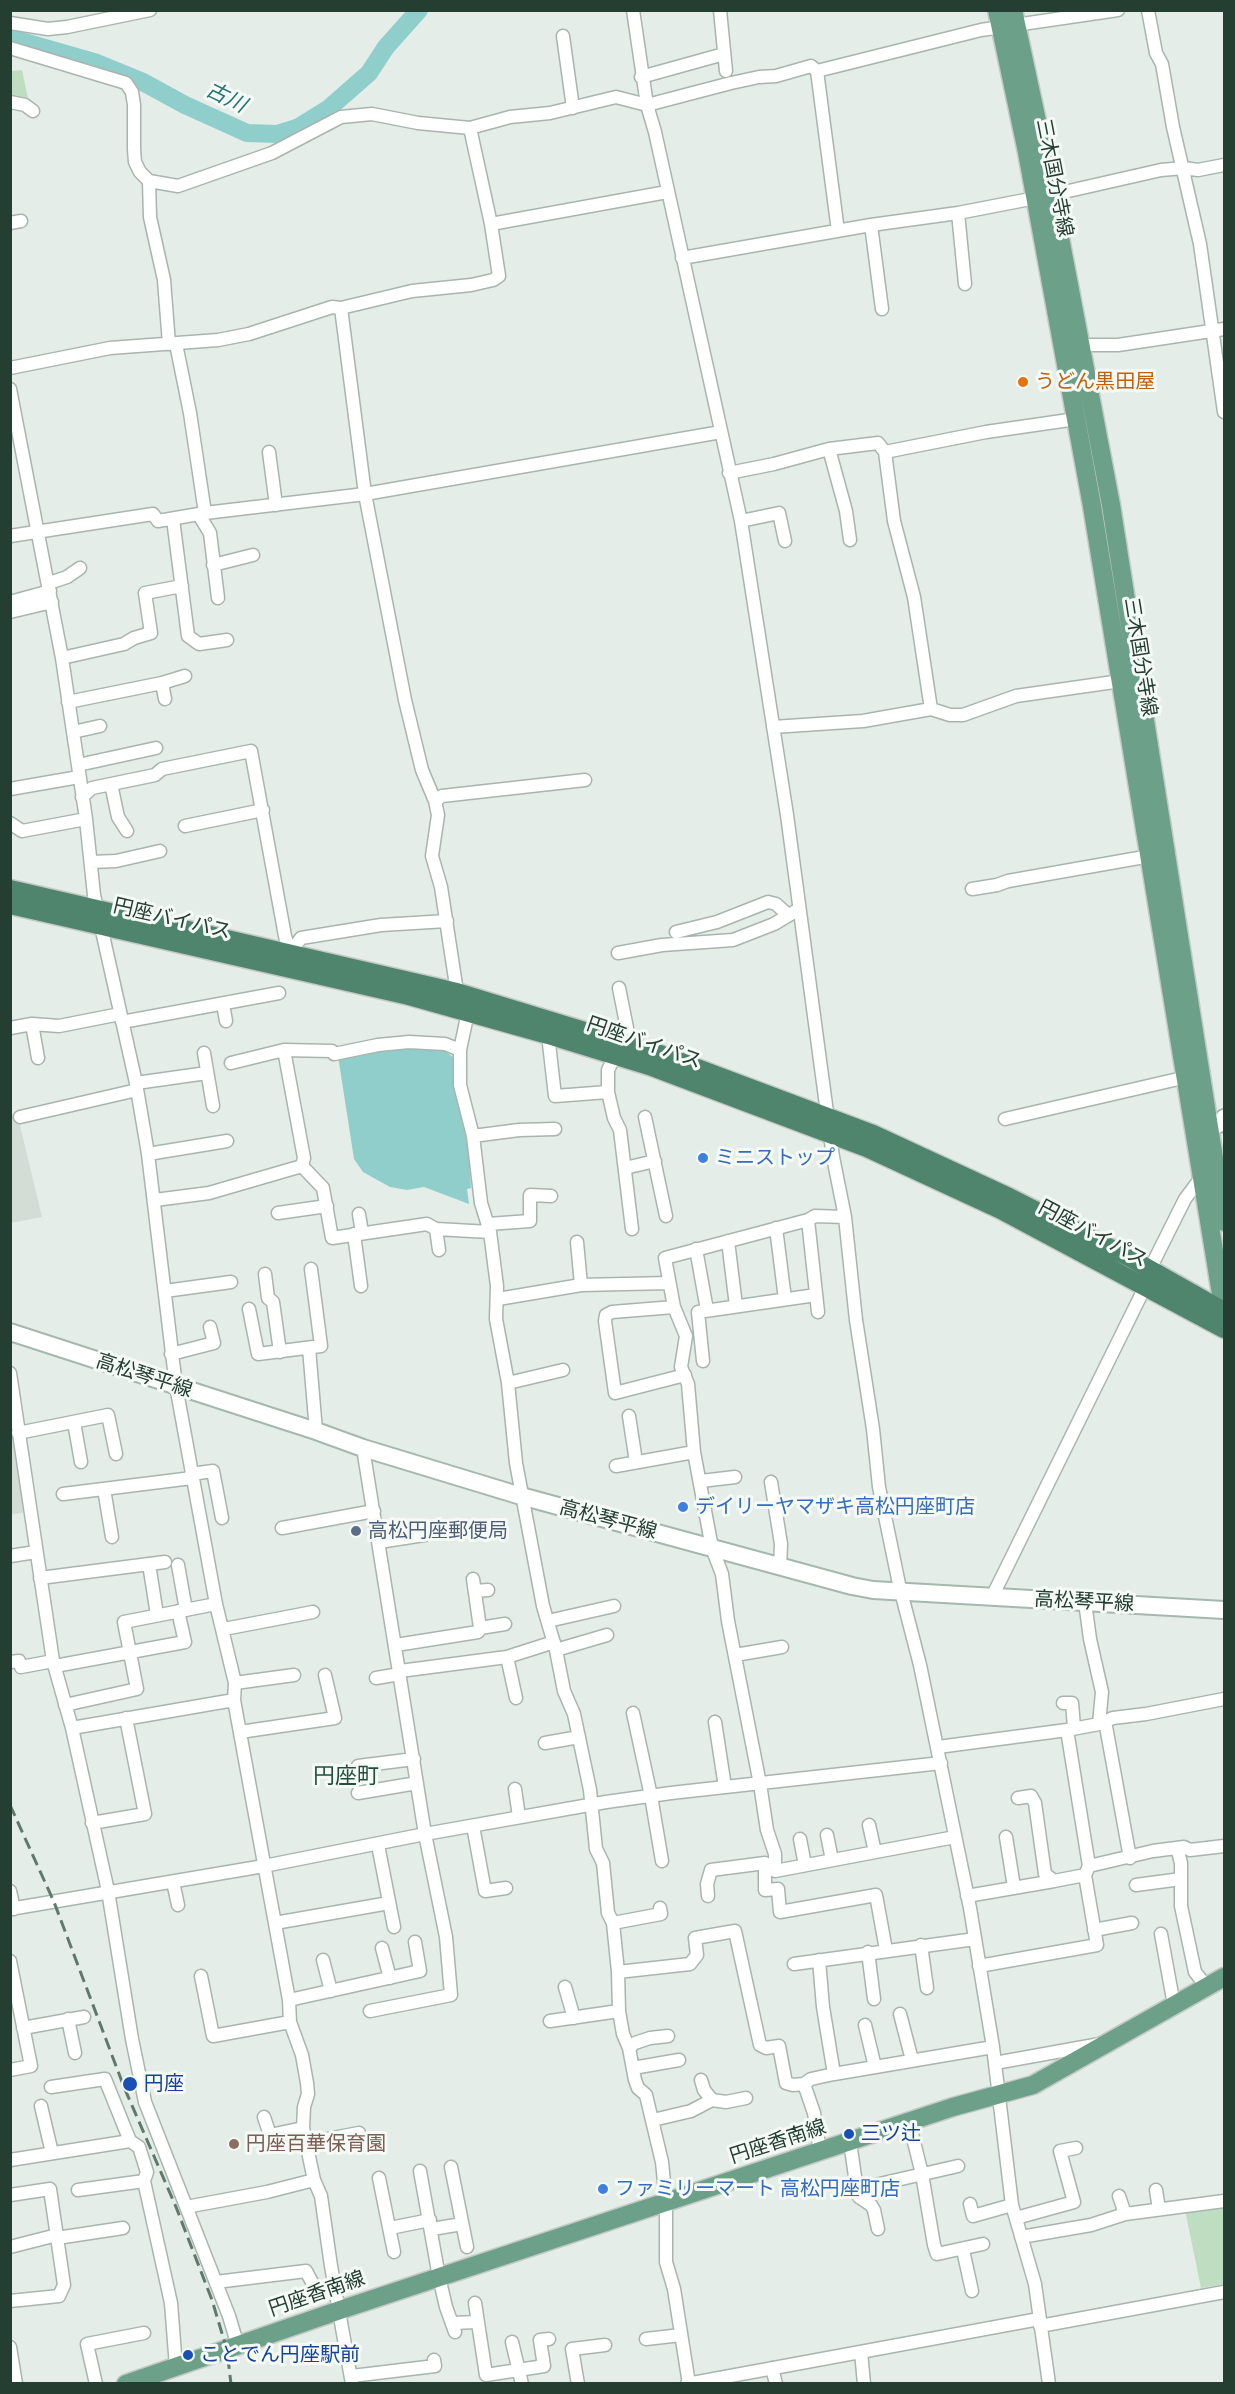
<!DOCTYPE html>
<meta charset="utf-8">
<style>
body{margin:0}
#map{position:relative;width:1235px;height:2394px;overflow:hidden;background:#e5ede8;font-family:Rubik,sans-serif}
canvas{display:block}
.frame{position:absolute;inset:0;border:12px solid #253e32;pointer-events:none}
</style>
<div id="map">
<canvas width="1235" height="2394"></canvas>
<div class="frame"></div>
</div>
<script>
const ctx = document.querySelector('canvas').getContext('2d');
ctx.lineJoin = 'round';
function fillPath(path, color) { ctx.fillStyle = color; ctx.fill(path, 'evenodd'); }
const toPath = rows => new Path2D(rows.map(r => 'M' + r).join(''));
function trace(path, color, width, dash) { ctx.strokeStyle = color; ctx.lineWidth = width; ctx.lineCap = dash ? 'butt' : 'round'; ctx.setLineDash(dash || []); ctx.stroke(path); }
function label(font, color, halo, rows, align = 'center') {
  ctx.font = font + ' Rubik,"Noto Sans JP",sans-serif'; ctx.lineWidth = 6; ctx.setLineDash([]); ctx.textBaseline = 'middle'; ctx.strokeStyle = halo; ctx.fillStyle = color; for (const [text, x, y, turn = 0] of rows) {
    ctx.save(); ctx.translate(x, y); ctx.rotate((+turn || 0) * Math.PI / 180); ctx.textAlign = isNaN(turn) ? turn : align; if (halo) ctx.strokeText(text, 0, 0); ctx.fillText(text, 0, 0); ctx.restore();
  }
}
const built = toPath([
 [17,1113,42,1217,11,1223,10,1115],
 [10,1405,26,1512,11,1515,10,1515]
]);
const green = toPath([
 [22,70,29,103,11,99,11,71],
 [1224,2205,1224,2284,1201,2288,1185,2210]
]);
const water = toPath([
 [402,1046,442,1049,453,1057,454,1090,465,1129,469,1158,471,1188,467,1189,469,1204,424,1187,407,1190,390,1187,363,1172,354,1159,338,1056]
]);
const river = toPath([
 [10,38,97,63,141,81,185,105,247,133,277,134,299,127,328,109,369,73,386,47,419,10]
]);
const minor = toPath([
 [633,10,647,105,655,132,741,521,787,815,833,1157,845,1217,856,1320,873,1429,879,1487,899,1584,920,1665,970,1908,993,2047,1012,2205,1035,2284,1049,2384],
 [720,10,726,71],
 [1148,10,1156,53,1162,64,1173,127,1200,244,1224,412],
 [10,23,48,29,67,27,150,10],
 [563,36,573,108],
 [10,48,126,83,132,92,134,105,134,149,135,162,140,172,149,181,178,186,272,153,341,117,372,114,418,123,470,128,510,117,550,113,616,97,647,105,731,83,759,77,776,76,811,66,817,71],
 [641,77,724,54],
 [10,102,25,105,33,111],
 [470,128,491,224,499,276,493,280,471,285,412,291,341,308,365,494,405,700,422,770,435,801,438,815,432,856,441,887,457,992,468,1012,460,1050,460,1085,473,1136,481,1203,490,1232,497,1286,496,1319,508,1383,516,1463,543,1606,556,1650,564,1691,574,1714,590,1790,596,1849,603,1863,608,1913,613,1923,618,1972,619,2011,623,2034,629,2048,635,2080,638,2088,646,2095,662,2162,666,2202,666,2262,674,2289,689,2384],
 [149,181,150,217,164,280,169,344],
 [958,213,965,284],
 [10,223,21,221],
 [491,224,667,192],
 [871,225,882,309],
 [838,231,817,71,981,30,1118,10],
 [682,258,871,225,958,213,1051,195,1161,170,1184,168,1198,170,1224,165],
 [176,344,190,413,205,513],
 [1080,345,1118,345,1224,329],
 [10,368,110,348,218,340,249,334,332,307,341,308],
 [10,389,62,658,86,819,94,895,136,1083,148,1154,176,1386,216,1604,235,1683,234,1700,289,2000,290,2022,302,2055,307,2083,308,2094,304,2107,303,2128,314,2180,321,2196,331,2266,352,2384],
 [829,449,846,511,850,540],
 [269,452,276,505],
 [885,452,986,432,1076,419],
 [729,473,774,464,829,449,878,443,885,452,894,521,914,597,931,709,950,715,963,715,1016,696,1121,681],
 [199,515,210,533,218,598],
 [173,519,188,636,199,644,227,640],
 [741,521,779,513,785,541],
 [10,536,153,514,158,521,205,513,365,494,721,432],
 [213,565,253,555],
 [49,583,67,577,80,568],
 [10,602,50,591],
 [10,612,52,602],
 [62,658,124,644,134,638,151,633,145,593,182,586],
 [162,683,165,699],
 [68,702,162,683,185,676],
 [773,727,863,721,931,709],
 [73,732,100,726],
 [78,765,156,748],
 [111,784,118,817,127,831],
 [10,789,79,777],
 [82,797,92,788,155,775,162,769,251,751,285,936,290,953,289,958],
 [435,801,442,796,585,780],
 [10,823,22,831,86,819],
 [185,826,263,810],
 [91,862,116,861,160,851],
 [972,889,997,885,1008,881,1150,856],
 [676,932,717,922,768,902,776,904,788,915],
 [290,953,301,938,381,925,447,921],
 [618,953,662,945,733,940,774,924,799,909],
 [619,988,627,1028,623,1042],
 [223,1004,226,1021],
 [122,1022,279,993],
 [32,1024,38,1058],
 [10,1028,32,1024,59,1026,120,1014],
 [548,1035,555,1096,608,1092],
 [284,1050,304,1158,302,1166,323,1188,332,1238,427,1224,436,1229,490,1232],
 [204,1053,213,1106],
 [615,1056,608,1070,608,1092,614,1118,620,1130,632,1229],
 [231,1063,284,1050,332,1051,334,1054,378,1045,409,1042,445,1044,460,1050],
 [136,1083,207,1073],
 [20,1117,137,1090],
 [645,1117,666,1216],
 [1005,1119,1187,1077],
 [473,1136,519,1130,555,1129],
 [148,1154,227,1141],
 [625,1168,655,1161],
 [155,1200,209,1193,302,1166],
 [278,1213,327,1206],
 [359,1214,362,1233],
 [845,1217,815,1216,808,1220,665,1258,674,1307,686,1336,681,1367,688,1384,694,1452,712,1548,722,1574,728,1621,760,1784,767,1830,775,1854,775,1871,955,1837],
 [808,1220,818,1312],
 [488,1224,530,1221,530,1195,551,1196],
 [776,1228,785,1299],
 [436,1229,439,1250],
 [354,1234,361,1286],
 [728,1241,736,1306],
 [577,1242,581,1285],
 [696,1249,707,1310],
 [1150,1269,1185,1199,1203,1175],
 [265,1274,268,1298,273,1302,280,1352],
 [165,1291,231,1282],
 [498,1299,581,1285,669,1283],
 [674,1307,612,1312,606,1315,605,1321,615,1393,685,1375],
 [249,1309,258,1354,321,1346,311,1269],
 [309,1348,316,1431],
 [171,1354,214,1343,210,1327],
 [703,1361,698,1312,816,1295],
 [10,1373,53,1661,72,1728,108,1891,132,2039,145,2102,229,2316,238,2346],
 [508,1383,563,1370],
 [629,1416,636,1462],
 [74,1422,81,1462],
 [18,1433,108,1415,116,1454],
 [363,1448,425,1834,446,1937,451,1995,370,2011],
 [616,1466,694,1452],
 [191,1474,213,1471,222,1518],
 [701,1481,735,1477],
 [771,1482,781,1544,780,1567],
 [104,1489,112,1537],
 [63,1494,192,1478],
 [282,1528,374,1511],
 [379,1542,424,1535],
 [10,1556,36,1552],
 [149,1564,157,1615],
 [178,1565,186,1610],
 [40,1578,165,1562],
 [475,1591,488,1590],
 [992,1597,1145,1287],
 [1085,1602,1090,1639,1102,1692,1099,1724],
 [548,1621,614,1606],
 [480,1628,505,1624],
 [224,1629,313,1612],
 [396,1645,478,1632,480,1628,473,1579],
 [556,1650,607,1635],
 [735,1655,782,1647],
 [507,1657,516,1698],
 [10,1662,19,1661,21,1667,53,1661],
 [55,1666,185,1642,178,1611],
 [400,1671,507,1657,554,1642],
 [376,1678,400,1674],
 [235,1683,294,1675],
 [1063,1703,1072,1703,1074,1727],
 [65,1705,137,1689,124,1622,216,1604],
 [633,1713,651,1796,662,1861],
 [1105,1721,1130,1858],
 [715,1722,725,1787],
 [72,1728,234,1700],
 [240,1732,335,1718,325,1675],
 [545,1743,579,1737],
 [938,1747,1067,1730,1099,1724,1113,1718,1146,1714,1224,1699],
 [358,1766,414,1759],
 [515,1789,519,1817],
 [358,1793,417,1783],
 [1018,1798,1031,1796,1035,1803,1045,1874,1054,1881,1085,1875],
 [92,1823,145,1814,126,1718],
 [869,1825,875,1852],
 [473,1826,485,1891,506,1888],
 [827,1835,832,1860],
 [1006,1837,1014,1887],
 [800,1839,805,1865],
 [378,1845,394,1927],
 [1177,1848,1181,1863,1181,1906,1195,1972,1207,1987],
 [1089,1866,1153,1851,1184,1847,1190,1850,1224,1846],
 [173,1882,178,1905],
 [1136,1885,1181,1879],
 [10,1891,14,1909],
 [708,1896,707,1884,711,1870,765,1863,765,1890,778,1889,780,1912,876,1895,886,1950],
 [967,1896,1054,1881],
 [10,1909,264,1866,425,1834,606,1802,671,1793,941,1763],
 [275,1923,389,1903],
 [613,1923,661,1914,660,1908],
 [1094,1930,1132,1923],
 [1161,1934,1174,2005],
 [921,1945,927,1988],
 [382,1948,390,1978],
 [868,1952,874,1999],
 [323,1960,331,1991],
 [819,1960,823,2007,834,2074],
 [10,1961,31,2066,10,2070],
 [794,1964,975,1939],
 [979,1966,1097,1945,1085,1875,1089,1866,1067,1730],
 [618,1972,690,1964,697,1955,695,1938,735,1931,760,2045,766,2048,779,2046,786,2083,793,2085,804,2084,811,2079,834,2074,993,2047],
 [201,1976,213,2036,290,2022],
 [565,1987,574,2018],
 [289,2000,420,1971,415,1942],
 [900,2014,912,2060],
 [68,2019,75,2053],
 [550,2021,619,2011],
 [865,2025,875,2067],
 [23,2028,84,2017],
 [629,2048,635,2043,650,2038,668,2036],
 [995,2063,1100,2044],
 [633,2068,679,2060],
 [701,2080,704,2090,712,2100,726,2102,746,2098],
 [804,2084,814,2113,820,2151],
 [51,2087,105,2079,130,2141,139,2147,147,2172,144,2181,171,2303,176,2367],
 [41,2106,52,2153],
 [264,2117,270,2135,303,2128],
 [653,2120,691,2111,712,2100],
 [909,2122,922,2174,934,2245,937,2254,983,2244],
 [850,2142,857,2190,859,2197,871,2205,874,2210,878,2229],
 [306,2143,359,2133],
 [10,2160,130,2141],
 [451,2167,467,2247],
 [420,2171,439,2277,446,2307,455,2332],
 [379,2178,394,2252],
 [875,2185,958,2166],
 [78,2190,144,2181],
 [1156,2190,1159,2209],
 [10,2195,50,2189,64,2285,59,2296,10,2301],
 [1119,2196,1125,2214],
 [970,2204,973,2216,1012,2205],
 [186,2207,267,2192,314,2180],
 [1016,2218,1074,2202,1060,2151,1076,2148],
 [390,2228,430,2220],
 [432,2229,462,2224],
 [1021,2237,1091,2225,1125,2214,1224,2201],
 [57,2238,123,2228],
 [10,2247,57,2235],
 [963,2250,972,2291],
 [216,2282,306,2271,314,2286],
 [475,2303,486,2375,544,2366,540,2340,549,2339],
 [453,2323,477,2322],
 [1040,2326,1224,2292],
 [646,2339,681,2335],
 [512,2342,522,2384],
 [10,2347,16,2384],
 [861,2352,864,2384],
 [772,2368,776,2384],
 [352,2376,435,2366,434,2360],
 [96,2384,87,2344,144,2333],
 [578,2384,572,2349,605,2345],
 [687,2384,1039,2319]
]);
const secondary = toPath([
 [1197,1132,1219,1124,1224,1118],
 [10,1332,316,1431,363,1448,521,1496,852,1586,873,1590,1224,1610]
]);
const primary = toPath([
 [997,10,1027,152,1092,506,1224,1312],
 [1013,10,1043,149,1111,505,1224,1222],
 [126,2384,343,2309,953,2107,1033,2085,1224,1977]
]);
const trunk = toPath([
 [10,889,457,992,657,1053,873,1134,1009,1197,1130,1258,1224,1311],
 [10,905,409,996,548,1035,652,1067,867,1148,1001,1210,1224,1329]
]);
const rail = toPath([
 [10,1805,54,1902,124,2087,176,2207,212,2300,227,2350,231,2384]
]);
const markers = [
 [1023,382,6,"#e8710a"],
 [703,1158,6,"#3f7fe0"],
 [683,1507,6,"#3f7fe0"],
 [356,1531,6,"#5c6f8a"],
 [130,2084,8,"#1a4fb4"],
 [849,2134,6,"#1a4fb4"],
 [234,2144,6,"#8d6e63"],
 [603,2189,6,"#3f7fe0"],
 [188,2355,6,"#1a4fb4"]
];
const streetNames = [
 ["三木国分寺線",1054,178,79],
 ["三木国分寺線",1140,657,81],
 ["円座バイパス",172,919,13],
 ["円座バイパス",644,1043,19],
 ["円座バイパス",1093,1234,28],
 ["高松琴平線",144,1376,18],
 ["高松琴平線",608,1520,15],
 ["高松琴平線",1084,1602,3],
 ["円座香南線",778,2142,-18],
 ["円座香南線",317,2294,-19]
];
const foodNames = [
 ["うどん黒田屋",1035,382]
];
const shopNames = [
 ["ミニストップ",715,1158],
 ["デイリーヤマザキ高松円座町店",695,1507],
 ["ファミリーマート 高松円座町店",615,2189]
];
const serviceNames = [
 ["高松円座郵便局",368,1531]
];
const transitNames = [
 ["円座",144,2084],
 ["三ツ辻",861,2134],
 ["ことでん円座駅前",200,2355]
];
const educationNames = [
 ["円座百華保育園",246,2144]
];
const waterNames = [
 ["古川",226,98,26]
];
const quarterNames = [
 ["円座町",346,1777]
];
fillPath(built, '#d3ddd6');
fillPath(green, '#bfddc1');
fillPath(water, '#90cecb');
trace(river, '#90cecb', 18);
trace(minor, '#a8b5ae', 15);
trace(secondary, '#a4b8ad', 20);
trace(primary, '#c2c9c6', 21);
trace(trunk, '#c2c9c6', 21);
trace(minor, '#fff', 12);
trace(secondary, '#fff', 16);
trace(primary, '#6ca088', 18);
trace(trunk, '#4f846d', 18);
trace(rail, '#60796d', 3, [12, 6]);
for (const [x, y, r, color] of markers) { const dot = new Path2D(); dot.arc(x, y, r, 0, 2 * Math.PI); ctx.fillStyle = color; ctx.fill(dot); trace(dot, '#f5faf6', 2); }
label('20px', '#253e32', '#f5faf6', streetNames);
label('20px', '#c56008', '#f5faf6', foodNames, 'left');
label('20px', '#366cbe', '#f5faf6', shopNames, 'left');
label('20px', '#4e5e75', '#f5faf6', serviceNames, 'left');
label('20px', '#164399', '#f5faf6', transitNames, 'left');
label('20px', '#785e54', '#f5faf6', educationNames, 'left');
label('italic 21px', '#227773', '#f5faf6', waterNames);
label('22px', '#224f3b', '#f5faf6', quarterNames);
</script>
